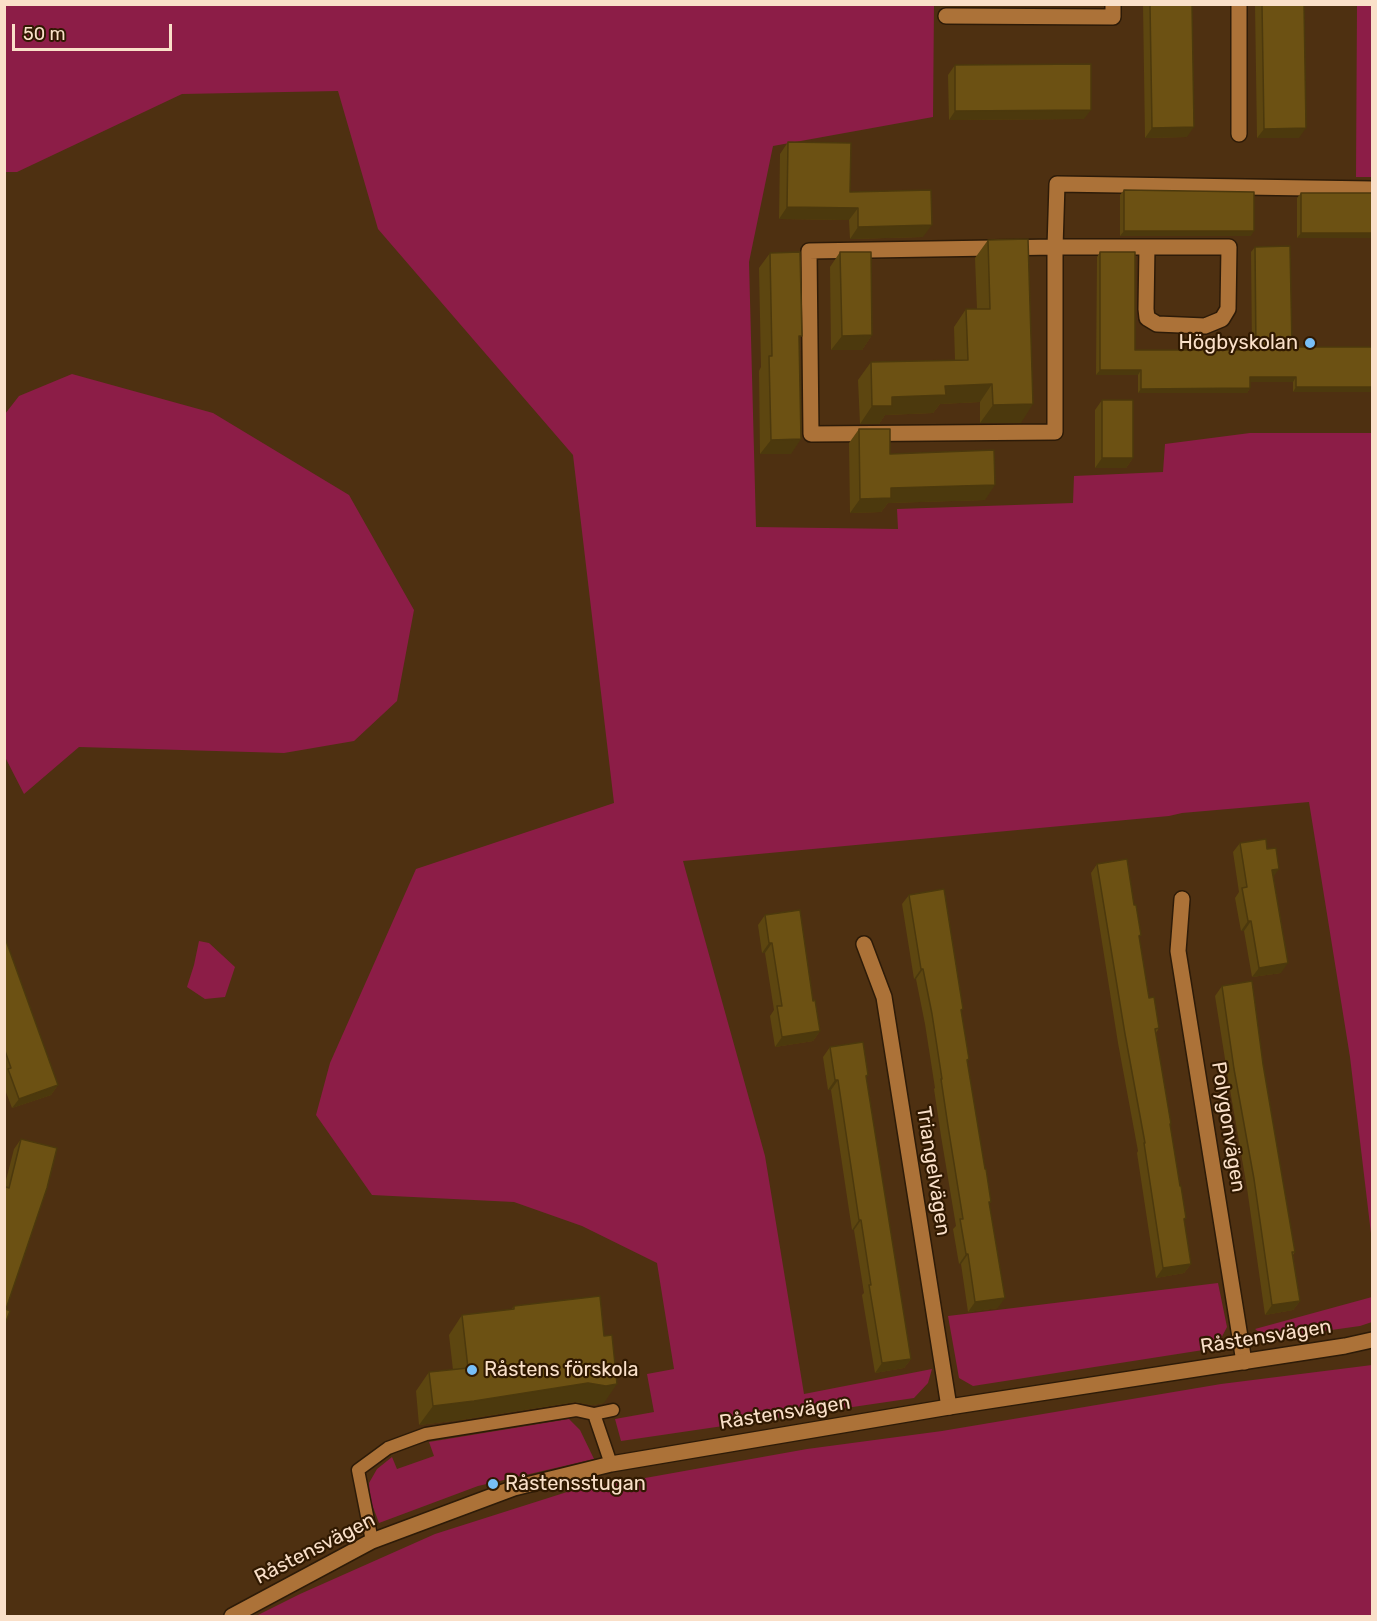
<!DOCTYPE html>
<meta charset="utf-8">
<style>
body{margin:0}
#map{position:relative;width:1377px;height:1621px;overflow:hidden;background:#4e3011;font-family:Rubik,sans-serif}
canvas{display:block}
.frame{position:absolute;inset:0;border:6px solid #fae0c9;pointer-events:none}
.scale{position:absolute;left:12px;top:24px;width:160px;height:27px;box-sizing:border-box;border:3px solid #fae0c9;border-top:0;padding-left:8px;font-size:18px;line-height:21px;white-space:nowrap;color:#fae0c9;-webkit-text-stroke:4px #301901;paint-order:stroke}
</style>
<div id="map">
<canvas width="1377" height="1621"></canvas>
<div class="frame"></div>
<div class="scale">50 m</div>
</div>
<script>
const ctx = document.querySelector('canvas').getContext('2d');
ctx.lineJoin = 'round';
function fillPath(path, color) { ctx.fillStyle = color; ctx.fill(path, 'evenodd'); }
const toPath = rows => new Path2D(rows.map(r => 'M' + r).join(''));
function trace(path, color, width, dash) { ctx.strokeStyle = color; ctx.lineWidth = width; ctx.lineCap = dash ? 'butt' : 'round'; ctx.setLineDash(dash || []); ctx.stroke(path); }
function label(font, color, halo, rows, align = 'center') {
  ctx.font = font + ' Rubik,sans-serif'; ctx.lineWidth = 4.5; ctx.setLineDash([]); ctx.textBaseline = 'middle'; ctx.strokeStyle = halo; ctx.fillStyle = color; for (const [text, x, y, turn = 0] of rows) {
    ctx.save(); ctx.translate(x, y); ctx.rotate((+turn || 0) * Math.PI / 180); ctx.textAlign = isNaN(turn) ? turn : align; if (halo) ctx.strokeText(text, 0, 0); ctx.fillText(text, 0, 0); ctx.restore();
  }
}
const green = toPath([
 [4,5,934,5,933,117,773,146,749,262,756,527,898,529,897,509,1073,503,1074,476,1163,472,1165,444,1250,433,1372,433,1372,1242,1350,1057,1309,802,1182,813,1169,816,683,861,765,1156,804,1394,932,1369,928,1383,914,1398,621,1441,615,1419,654,1412,647,1374,674,1369,657,1263,582,1226,514,1202,372,1195,316,1115,330,1063,416,869,614,803,573,455,378,229,338,91,182,94,17,172,5,172],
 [1357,5,1372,5,1372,177,1356,177],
 [72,374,213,413,349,495,414,610,397,701,354,741,284,753,79,747,24,794,5,757,5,414,19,396],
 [199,941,209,943,235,967,225,997,205,999,187,987,194,965],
 [1218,1283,1227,1327,1216,1348,973,1386,959,1378,948,1316],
 [1372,1297,1372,1322,1360,1326,1267,1339,1255,1329],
 [1372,1365,1372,1616,256,1616,300,1594,435,1534,567,1492,807,1449,942,1431,1221,1384],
 [569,1419,580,1430,594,1459,478,1486,379,1523,370,1499,369,1483,377,1469,392,1457,397,1469,434,1456,429,1442]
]);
const service = toPath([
 [594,1414,613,1410],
 [372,1541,358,1470,388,1448,426,1434,576,1410,594,1414,611,1464]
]);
const minor = toPath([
 [946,16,1113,17,1113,4],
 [1239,134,1239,4],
 [1147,247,1146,309,1147,318,1157,324,1205,326,1222,319,1228,309,1229,247,1055,247,809,251,811,434,1055,432,1055,247,1057,184,1372,189],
 [1182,899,1178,951,1244,1362],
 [864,944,884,997,949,1407]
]);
const tertiary = toPath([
 [232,1616,372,1541,514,1488,611,1464,949,1407,1345,1346,1372,1340]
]);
const wall = toPath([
 [1143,4,1192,4,1187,137,1145,138],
 [1255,4,1304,4,1299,138,1257,138],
 [955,65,1084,119,949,120,948,75],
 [788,142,850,192,923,237,850,239,849,220,779,219,780,154],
 [1124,190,1251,236,1120,236,1120,195],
 [1301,193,1372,193,1372,238,1297,238,1297,198],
 [988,240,1021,423,980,423,980,402,940,404,933,413,885,415,879,424,860,424,858,380,871,362,955,360,954,327,966,309,977,309,975,258],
 [1255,247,1292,347,1372,347,1293,392,1293,382,1250,382,1250,388,1247,393,1138,393,1138,375,1096,375,1097,257,1100,252,1135,350,1252,350,1251,252],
 [840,252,872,335,862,350,831,350,830,267],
 [770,253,799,340,791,454,760,454,759,371,761,367,759,268],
 [1102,400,1133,458,1126,468,1095,468,1095,410],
 [859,429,890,454,985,500,888,503,881,512,850,513,849,443],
 [1240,843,1273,877,1281,973,1252,977,1244,931,1241,931,1235,898,1239,892,1233,852],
 [1097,864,1134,905,1149,998,1159,1028,1156,1033,1191,1264,1184,1273,1156,1278,1137,1153,1138,1151,1118,1043,1091,873],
 [909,895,961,1012,969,1059,967,1061,985,1169,991,1202,989,1204,998,1308,968,1312,961,1264,959,1264,953,1229,956,1226,941,1136,934,1089,935,1088,925,1024,916,979,914,979,902,904],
 [765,915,813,1001,820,1031,813,1041,775,1047,770,1016,774,1010,765,953,762,953,758,925],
 [4,935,58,1085,51,1095,12,1108,4,1087],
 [1222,986,1263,1064,1295,1252,1293,1255,1300,1301,1293,1310,1265,1315,1247,1188,1228,1078,1215,996],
 [830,1047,868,1075,866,1078,911,1359,904,1368,875,1373,862,1295,864,1293,854,1230,852,1230,831,1090,828,1090,823,1057],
 [21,1139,6,1309,4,1327,4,1188,14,1149],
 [514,1306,604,1403,593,1405,575,1402,460,1420,419,1425,416,1391,429,1372,453,1370,449,1335,462,1315,511,1310]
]);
const shadedWall = toPath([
 [1091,110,1084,119,949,120,955,111],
 [1194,127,1187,137,1145,138,1152,128],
 [1306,128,1299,138,1257,138,1264,129],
 [787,207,858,208,849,220,779,219],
 [932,225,923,237,850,239,858,227],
 [1124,231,1254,231,1251,236,1120,236],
 [1301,233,1372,233,1372,238,1297,238],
 [872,335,862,350,831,350,842,336],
 [1100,370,1141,370,1138,375,1096,375],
 [1250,377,1296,377,1293,382,1247,382],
 [992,384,980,402,940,404,933,413,885,415,879,424,860,424,872,406,892,397,945,386],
 [1296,387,1372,387,1372,392,1293,392],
 [1250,388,1247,393,1138,393,1141,389],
 [1033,404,1021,423,980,423,993,405],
 [801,439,791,454,760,454,771,440],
 [1102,458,1133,458,1126,468,1095,468],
 [995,485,985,500,888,503,881,512,850,513,860,499,891,488],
 [1279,869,1272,879,1272,870],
 [1248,921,1251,921,1244,931,1241,931],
 [769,943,772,943,765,953,762,953],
 [1288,963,1281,973,1252,977,1259,968],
 [921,969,923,969,916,979,914,979],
 [820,1031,813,1041,775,1047,782,1037],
 [835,1080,838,1080,831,1090,828,1090],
 [58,1085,51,1095,12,1108,19,1099],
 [859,1220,861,1220,854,1230,852,1230],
 [966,1254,968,1254,961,1264,959,1264],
 [1191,1264,1184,1273,1156,1278,1163,1268],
 [1005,1298,998,1308,968,1312,975,1302],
 [1300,1301,1293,1310,1265,1315,1272,1305],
 [911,1359,904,1368,875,1373,882,1363],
 [588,1383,617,1384,604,1403,593,1405,575,1402,460,1420,419,1425,433,1406]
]);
const building = toPath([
 [1150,4,1192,4,1194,127,1152,128,1150,4],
 [1262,4,1304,4,1306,128,1264,129,1262,4],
 [1091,64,1091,110,955,111,955,65,1091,64],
 [788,142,851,143,850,192,931,190,932,225,858,227,858,208,787,207,788,142],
 [1124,190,1254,192,1254,231,1124,231,1124,190],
 [1301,193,1372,193,1372,233,1301,233,1301,193],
 [1028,239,1033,404,993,405,992,384,945,386,946,395,892,397,892,406,872,406,871,362,968,360,966,309,990,309,988,240,1028,239],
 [1290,246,1292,347,1372,347,1372,387,1296,387,1296,377,1250,377,1250,388,1141,389,1141,370,1100,370,1100,252,1135,252,1135,350,1256,350,1255,247,1290,246],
 [800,252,802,336,799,336,801,439,771,440,769,356,772,356,770,253,800,252],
 [840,252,871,252,872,335,842,336,840,252],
 [1102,400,1133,400,1133,458,1102,458,1102,400],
 [859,429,890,429,890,454,994,450,995,485,891,488,891,498,860,499,859,429],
 [1266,839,1267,849,1276,848,1279,869,1272,870,1288,963,1259,968,1251,921,1248,921,1242,888,1247,887,1240,843,1266,839],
 [1127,859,1134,905,1136,905,1141,935,1139,936,1149,998,1154,997,1159,1028,1155,1029,1171,1124,1170,1124,1180,1186,1181,1186,1186,1218,1184,1219,1191,1264,1163,1268,1144,1143,1145,1143,1125,1034,1097,864,1127,859],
 [944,889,963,1009,961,1010,969,1059,967,1060,985,1169,986,1169,991,1202,989,1202,1005,1298,975,1302,968,1254,966,1254,960,1219,963,1219,948,1126,941,1079,942,1079,932,1014,923,969,921,969,909,895,944,889],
 [800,910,813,1001,815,1000,820,1031,782,1037,777,1006,782,1006,772,943,769,943,765,915,800,910],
 [4,935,58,1085,19,1099,8,1069,11,1068,4,1048,4,935],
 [1252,981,1263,1064,1295,1252,1292,1252,1300,1301,1272,1305,1254,1179,1234,1069,1222,986,1252,981],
 [863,1042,868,1075,866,1076,911,1359,882,1363,869,1285,871,1285,861,1220,859,1220,838,1080,835,1080,830,1047,863,1042],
 [21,1139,57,1148,47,1188,6,1309,10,1311,4,1327,4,1191,6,1187,9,1188,21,1139],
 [600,1296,604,1336,612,1335,617,1384,606,1386,588,1383,474,1401,433,1406,429,1372,468,1368,462,1315,514,1309,514,1306,600,1296]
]);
const markers = [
 [1310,343,6,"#78bff7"],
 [472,1370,6,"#78bff7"],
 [493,1484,6,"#78bff7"]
];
const poiNames = [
 ["Högbyskolan",1298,343,"right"],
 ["Råstens förskola",484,1370],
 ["Råstensstugan",505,1484]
];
const streetNames = [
 ["Polygonvägen",1228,1127,81],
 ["Triangelvägen",933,1171,81],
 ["Råstensvägen",1266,1337,-9],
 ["Råstensvägen",785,1413,-9],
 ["Råstensvägen",315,1549,-27]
];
fillPath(green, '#8c1d47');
trace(service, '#2d1b08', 15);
trace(minor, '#2d1b08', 18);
trace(tertiary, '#2d1b08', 18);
trace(service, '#ac7238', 12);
trace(minor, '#ac7238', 15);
trace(tertiary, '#ac7238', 15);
fillPath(wall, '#5d4610');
fillPath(shadedWall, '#4c390d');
fillPath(building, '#6c5113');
trace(building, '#4c390d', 1.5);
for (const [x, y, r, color] of markers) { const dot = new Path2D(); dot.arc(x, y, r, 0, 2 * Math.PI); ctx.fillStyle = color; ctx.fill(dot); trace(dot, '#301901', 2); }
label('20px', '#fae0c9', '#301901', poiNames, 'left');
label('20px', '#fae0c9', '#301901', streetNames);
</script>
